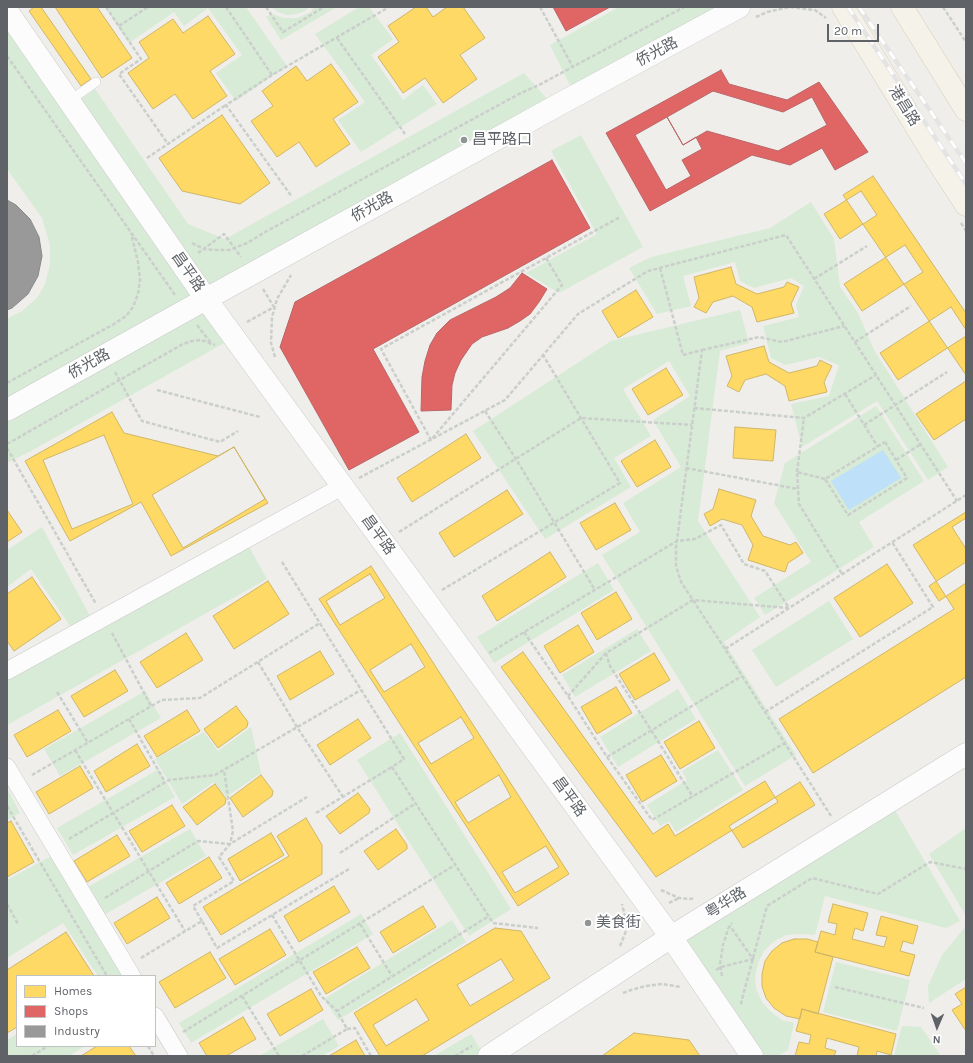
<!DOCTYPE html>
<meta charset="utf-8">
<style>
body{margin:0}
#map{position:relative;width:973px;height:1063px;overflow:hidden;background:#efeeea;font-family:Karla,sans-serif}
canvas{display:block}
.frame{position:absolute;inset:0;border:8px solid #5f6368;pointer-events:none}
.legend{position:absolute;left:16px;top:975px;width:140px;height:72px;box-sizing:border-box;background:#fff;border:1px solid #bfc1c3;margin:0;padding:5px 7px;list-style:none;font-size:12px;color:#5f6368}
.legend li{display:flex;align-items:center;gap:8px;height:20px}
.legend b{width:20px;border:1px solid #bfc1c3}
.north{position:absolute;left:917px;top:1007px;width:40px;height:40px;-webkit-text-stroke:3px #fff;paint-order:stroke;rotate:182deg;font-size:11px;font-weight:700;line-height:16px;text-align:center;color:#5f6368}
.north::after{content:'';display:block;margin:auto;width:14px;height:18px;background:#5f6368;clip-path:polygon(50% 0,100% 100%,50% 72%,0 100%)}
.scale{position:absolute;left:827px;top:24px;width:52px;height:18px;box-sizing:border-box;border:2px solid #5f6368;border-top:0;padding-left:5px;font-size:12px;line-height:14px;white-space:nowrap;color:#5f6368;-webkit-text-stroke:3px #fff;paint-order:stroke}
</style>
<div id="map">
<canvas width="973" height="1063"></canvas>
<div class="frame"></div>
<ul class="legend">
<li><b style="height:11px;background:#ffd966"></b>Homes</li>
<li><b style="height:11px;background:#e06666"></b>Shops</li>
<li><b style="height:11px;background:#999"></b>Industry</li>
</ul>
<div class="north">N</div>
<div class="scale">20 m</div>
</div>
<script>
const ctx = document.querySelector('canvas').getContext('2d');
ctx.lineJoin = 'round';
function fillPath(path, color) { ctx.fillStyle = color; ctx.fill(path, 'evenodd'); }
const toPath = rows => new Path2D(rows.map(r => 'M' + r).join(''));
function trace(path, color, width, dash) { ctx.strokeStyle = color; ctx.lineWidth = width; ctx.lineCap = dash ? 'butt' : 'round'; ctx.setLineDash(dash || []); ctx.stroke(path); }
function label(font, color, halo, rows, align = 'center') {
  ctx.font = font + ' Karla,"Noto Sans SC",sans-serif'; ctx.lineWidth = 4; ctx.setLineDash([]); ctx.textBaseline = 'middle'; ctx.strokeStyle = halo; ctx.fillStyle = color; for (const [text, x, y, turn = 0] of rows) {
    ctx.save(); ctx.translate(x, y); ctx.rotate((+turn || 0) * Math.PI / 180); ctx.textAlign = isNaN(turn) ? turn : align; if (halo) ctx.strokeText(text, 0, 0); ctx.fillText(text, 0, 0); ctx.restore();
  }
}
const green = toPath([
 [105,7,246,7,287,66,236,101,216,73,242,55,208,8,184,26,174,12,129,43],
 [271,7,309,7,305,11,297,14,287,15,278,12],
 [314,7,337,7,281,40,266,17,272,14,284,18,297,18,311,12],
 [359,7,369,7,393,39,371,55,403,100,423,85,437,104,361,152,338,120,365,102,315,34],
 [619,7,727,7,572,89,550,45],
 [7,21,200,296,7,406,7,319,22,311,37,298,45,284,50,264,50,245,42,218,7,169],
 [524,73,550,102,207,293,76,103,95,89,188,224,225,239],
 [581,135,643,247,559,293,526,273,597,234,551,151],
 [811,202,834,239,840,287,858,313,874,350,948,467,928,480,877,401,802,447,791,404,829,396,839,365,819,357,785,365,771,358,763,326,799,317,796,305,804,286,791,278,754,288,740,281,735,262,683,276,691,306,657,314,629,268,651,257,770,228],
 [203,307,228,341,31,451,7,463,7,416],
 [740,310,749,343,720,351,698,521,760,617,724,642,796,755,745,786,602,555,640,532,623,503,681,467,653,420,690,396,669,361,623,389,651,436,614,458,631,487,545,539,473,431,611,341],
 [876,406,924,481,859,522,874,547,765,615,754,598,811,562,774,503,785,463],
 [42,527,90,616,70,626,31,569,7,587,7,550],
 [248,545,267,579,7,725,7,680],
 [598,563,614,590,494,663,477,637],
 [829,601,853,639,776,687,752,650],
 [637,629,651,651,575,697,562,675],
 [678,689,696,719,618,767,600,737],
 [145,691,161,718,60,776,44,749],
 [251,727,261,773,226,797,214,782,182,804,155,759,204,732,218,751],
 [400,733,511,909,469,936,357,760],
 [718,750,743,790,676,832,669,821,660,826,647,805,687,780,682,771],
 [159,769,175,797,73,855,57,828],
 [8,790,20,813,7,820,7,791],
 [893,807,960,921,946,928,825,896,815,935,800,934,786,935,773,942,764,951,759,961,755,976,756,988,762,1002,771,1012,782,1020,794,1023,788,1050,778,1056,758,1056,679,938],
 [966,828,966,916,929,854],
 [190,829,206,856,104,915,88,887],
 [53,855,123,976,98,976,63,923,7,958,7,880],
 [361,914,373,934,191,1043,179,1023],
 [452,920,466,942,338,1020,324,999],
 [966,926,966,979,929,1003,928,986,942,955],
 [836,962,910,980,897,1031,823,1012],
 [323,1019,339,1046,322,1056,259,1056],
 [902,1026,921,1027,941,1056,894,1056],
 [17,1034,17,1046,85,1046,69,1056,7,1056,7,1040],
 [471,1034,482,1052,477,1056,434,1056]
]);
const water = toPath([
 [883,450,901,478,849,510,831,481]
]);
const homes = toPath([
 [34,7,41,7,91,79,81,86,29,11,34,7],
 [55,7,97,7,132,58,102,78,55,7],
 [416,7,426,7,433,17,447,7,463,7,485,38,460,55,477,79,443,103,425,78,403,93,378,57,399,42,388,26,416,7],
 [572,7,584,7,575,12,572,7],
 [208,16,235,54,210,71,227,96,193,119,175,94,153,109,128,73,149,58,139,42,173,19,183,33,208,16],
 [331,64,358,102,333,119,350,144,316,167,299,142,277,157,251,121,273,106,262,91,296,66,307,81,331,64],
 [222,115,270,183,240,204,182,191,159,158,222,115],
 [873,176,966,313,966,375,843,195,873,176],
 [861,191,877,215,840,239,824,214,861,191],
 [905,245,923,272,862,311,844,284,905,245],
 [731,267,736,284,757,294,784,287,787,282,799,287,791,304,794,313,757,322,752,307,733,296,713,302,706,313,694,307,699,298,694,277,731,267],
 [636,290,653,317,618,338,602,311,636,290],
 [951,307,966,330,966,336,898,380,880,353,951,307],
 [764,346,769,362,789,373,817,366,820,360,832,366,824,382,827,392,789,401,785,386,766,374,745,380,739,392,727,386,732,376,726,356,764,346],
 [666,368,683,395,648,415,632,389,666,368],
 [966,381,966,419,934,440,916,414,966,381],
 [112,412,124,433,218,456,234,447,268,503,171,556,141,502,70,541,25,461,112,412],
 [735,427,776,430,773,461,733,458,735,427],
 [466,434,481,458,412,502,397,478,466,434],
 [104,435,133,504,72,529,43,460,104,435],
 [655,440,671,467,637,487,621,461,655,440],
 [234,447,265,499,183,548,152,495,234,447],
 [719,489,756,500,751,516,763,536,790,545,796,542,803,553,788,563,785,572,748,560,753,545,742,525,722,519,710,526,704,514,713,509,719,489],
 [507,490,523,514,454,557,439,533,507,490],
 [615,503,631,530,596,550,580,523,615,503],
 [7,510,22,532,7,542,7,510],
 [966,512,966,677,813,773,779,719,954,609,913,545,966,512],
 [966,518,966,549,952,527,966,518],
 [550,552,566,577,497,621,482,596,550,552],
 [966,562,966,583,939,601,929,586,966,562],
 [887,564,913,603,860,637,834,598,887,564],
 [371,566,569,874,518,906,319,599,371,566],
 [370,574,385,598,340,625,326,601,370,574],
 [32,577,61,619,14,651,7,641,7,594,32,577],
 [268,581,289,614,234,649,213,616,268,581],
 [616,592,632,619,597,640,581,613,616,592],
 [578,625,594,652,560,673,544,646,578,625],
 [186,633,203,660,157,688,140,662,186,633],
 [411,644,425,667,384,692,370,670,411,644],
 [320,651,334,674,290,700,277,676,320,651],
 [523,652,653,834,668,824,675,836,765,781,778,802,656,877,501,667,523,652],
 [654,653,670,680,635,700,619,674,654,653],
 [115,670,128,691,84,717,71,696,115,670],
 [616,687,632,713,597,734,581,707,616,687],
 [236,706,248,722,247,727,218,748,204,729,236,706],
 [58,710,71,731,27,757,14,735,58,710],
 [187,710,200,731,157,757,144,736,187,710],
 [461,717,474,738,431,764,418,743,461,717],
 [358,719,371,738,330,765,317,745,358,719],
 [699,721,715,748,680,769,664,742,699,721],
 [137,744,150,766,106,792,94,771,137,744],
 [661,755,677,781,642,802,626,775,661,755],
 [80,766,93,788,49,814,36,792,80,766],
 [261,775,273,791,272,796,243,817,230,798,261,775],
 [499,775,511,797,468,823,455,802,499,775],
 [800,782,815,805,743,848,729,826,800,782],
 [215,784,226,799,225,804,197,825,183,807,215,784],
 [358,793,370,809,369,813,340,834,326,816,358,793],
 [172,805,185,826,142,852,129,831,172,805],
 [306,818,322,845,322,874,221,935,203,907,289,856,277,836,306,818],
 [11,821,34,862,7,877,7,823,11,821],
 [396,829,407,845,407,849,378,870,364,851,396,829],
 [271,833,284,855,240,881,228,859,271,833],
 [117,835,130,856,87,882,74,861,117,835],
 [546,846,559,867,515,893,502,872,546,846],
 [209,857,222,878,179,904,166,883,209,857],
 [334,886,350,912,299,942,284,916,334,886],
 [157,897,170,918,127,944,114,923,157,897],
 [833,904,868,913,863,931,855,928,852,939,884,947,887,937,876,935,881,916,918,926,913,944,903,941,900,951,915,955,909,976,815,952,821,931,835,935,837,924,828,922,833,904],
 [423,906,436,927,393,953,380,932,423,906],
 [495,928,521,931,550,978,422,1056,380,1056,354,1013,495,928],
 [270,929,286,955,235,985,219,959,270,929],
 [66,932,94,976,17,976,17,1027,7,1033,7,970,66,932],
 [794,939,807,939,818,942,815,952,833,957,818,1014,802,1009,800,1019,786,1016,774,1008,766,998,762,986,762,974,765,961,772,951,782,943,794,939],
 [357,947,370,968,326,994,313,972,357,947],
 [210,952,226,978,175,1008,159,982,210,952],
 [501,959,514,980,470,1006,457,985,501,959],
 [966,987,966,1031,952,1010,962,1004,955,994,966,987],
 [311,989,323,1010,280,1036,267,1014,311,989],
 [416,999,429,1020,386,1046,373,1025,416,999],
 [802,1009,896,1034,891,1055,877,1051,876,1056,857,1056,859,1047,827,1038,825,1048,836,1051,834,1056,795,1056,799,1042,809,1044,811,1035,796,1031,802,1009],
 [243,1017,256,1039,226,1056,207,1056,199,1043,243,1017],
 [634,1033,689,1040,700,1056,602,1056,634,1033],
 [356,1040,365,1056,329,1056,356,1040],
 [97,1046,129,1046,136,1056,81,1056,97,1046]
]);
const shops = toPath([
 [553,7,610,7,566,31,553,7],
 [721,70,729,84,787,100,819,82,868,152,835,170,822,148,790,165,752,155,650,211,606,133,721,70],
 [713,91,783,112,812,97,827,125,778,151,707,131,683,145,667,117,713,91],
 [667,117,683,145,696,137,702,149,682,160,691,176,666,190,635,135,667,117],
 [552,160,590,228,373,349,419,432,349,470,280,347,295,302,552,160],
 [522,273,547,289,539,302,530,314,520,321,508,328,482,337,472,344,461,360,455,373,452,385,451,410,421,411,422,377,425,361,430,345,437,333,450,320,496,297,510,288,522,273]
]);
const industry = toPath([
 [7,200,16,205,30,219,39,237,42,256,38,276,28,294,12,308,7,310,7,200]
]);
const path = toPath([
 [106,7,141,59,119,74,168,144],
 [226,7,272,75,389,7],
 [266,7,283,32,324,7],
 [540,7,573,67],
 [943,7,966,42],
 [756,17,767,12,790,7,815,10,826,18],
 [119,26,148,7],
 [337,38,405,134],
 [7,56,175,295],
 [272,75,226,105,292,197],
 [147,158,226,105],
 [961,223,966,231],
 [192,243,204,249,216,250,229,250,247,243,267,231,519,94,539,85,684,7],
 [198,253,224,234,241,257],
 [546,258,562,285,431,440,381,349,546,258,620,217],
 [660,268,683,355,702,350,676,548,676,566,681,582,725,649],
 [814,279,867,246],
 [247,322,274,307,263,289],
 [197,325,211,343],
 [855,342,911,306],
 [702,350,759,337,782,342,844,326],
 [275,357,271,343,272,317,277,299,291,275],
 [115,372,142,421,220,442,238,431],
 [7,383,114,324,126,316,133,307,138,294,140,280,138,262,131,233],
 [157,390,260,417],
 [845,394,878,447],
 [694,408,804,418,876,375],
 [485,411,516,459,595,590],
 [864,425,947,372],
 [885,442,907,478,848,515,825,479,885,442],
 [7,444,183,344,192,341,201,340,215,345],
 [7,448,96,604],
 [896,460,921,444],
 [686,468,798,489],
 [797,472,804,418],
 [359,478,505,400,578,314,648,271,786,235,957,501],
 [825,479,797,472,799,504,842,574],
 [399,532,581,418,692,425],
 [282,562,404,759,392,767,493,923,538,928],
 [442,590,620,483,543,355],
 [524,632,568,696,607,757,652,820,785,743],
 [112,633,151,706],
 [489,653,677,541,695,539,721,525,744,564,765,571,789,608,693,600,606,653,568,696],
 [606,653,610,666,651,730,693,797],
 [258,662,297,727,343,797],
 [57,692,88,743],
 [765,712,933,607,892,542],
 [129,719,165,782],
 [75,750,185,931],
 [607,757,742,676],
 [32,775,162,700,200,698,320,623],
 [7,806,107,976],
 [316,813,392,767],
 [831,816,725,649,966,495],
 [69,839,169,780,215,775,361,690],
 [340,853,416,803],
 [661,890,679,898,690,899,695,898],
 [105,898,198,841,230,844,307,797],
 [669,903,679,898],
 [7,904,18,924],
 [272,915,321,996,337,1011],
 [966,920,966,921],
 [202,921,193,906,234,881,219,857,230,844,233,831,224,770],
 [360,924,392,976],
 [625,928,637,922],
 [620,946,626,931,625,916,622,904],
 [141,958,202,921,217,948,349,869],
 [716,970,721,967,753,959,730,926],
 [722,976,720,964,723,945,728,929,732,923],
 [835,987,924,1008],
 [623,993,631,990,646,986,662,984,681,987],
 [242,996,279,1056],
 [742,1004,741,1003,767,906,812,878,878,894,930,862,966,869],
 [347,1029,355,1028,371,1056],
 [183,1032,455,865],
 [148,1046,154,1056],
 [32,1056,48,1046],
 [302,1056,347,1029,337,1011,489,916],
 [455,1056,472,1046]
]);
const lane = toPath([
 [69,101,96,82]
]);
const street = toPath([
 [7,671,343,486],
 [7,767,132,976],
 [155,1016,179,1056]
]);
const secondary = toPath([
 [7,11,206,299,671,937,752,1056],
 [7,410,206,299,558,105,739,7],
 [489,1056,671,937,966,754]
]);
const primary = toPath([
 [843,7,934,156,966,205],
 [902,7,966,110]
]);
const rail = toPath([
 [848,7,966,184],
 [859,7,966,163]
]);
const markers = [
 [464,140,4,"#919496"],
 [588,923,4,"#919496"]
];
const streetNames = [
 ["侨光路",657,52,-28],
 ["港昌路",904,106,58],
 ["侨光路",372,207,-29],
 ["昌平路",188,272,55],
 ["侨光路",89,364,-29],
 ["昌平路",378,535,54],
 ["昌平路",569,797,54],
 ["粤华路",726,903,-32]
];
const poiNames = [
 ["昌平路口",472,140],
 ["美食街",596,923]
];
fillPath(green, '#d8ebd6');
fillPath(water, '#bfe0f9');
fillPath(homes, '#ffd966');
trace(homes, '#cfb667', 1);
fillPath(shops, '#e06666');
trace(shops, '#b96567', 1);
fillPath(industry, '#999');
trace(industry, '#88898a', 1);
trace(lane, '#cbcccc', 10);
trace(street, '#cbcccc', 18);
trace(secondary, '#cacacb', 23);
trace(primary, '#d7ceb8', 23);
trace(path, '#cacfcc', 2.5, [4, 2]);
trace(lane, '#fdfcfc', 9);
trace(street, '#fdfcfc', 17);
trace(secondary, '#fdfcfc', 22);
trace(primary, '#f4f2e9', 22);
trace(rail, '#e4e4e4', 4.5);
trace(rail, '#fff', 3, [9]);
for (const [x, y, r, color] of markers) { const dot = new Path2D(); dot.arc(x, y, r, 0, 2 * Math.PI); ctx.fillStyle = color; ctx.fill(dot); trace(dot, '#fff', 1.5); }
label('15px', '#5f6368', '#fff', streetNames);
label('15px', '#5f6368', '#fff', poiNames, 'left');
</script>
